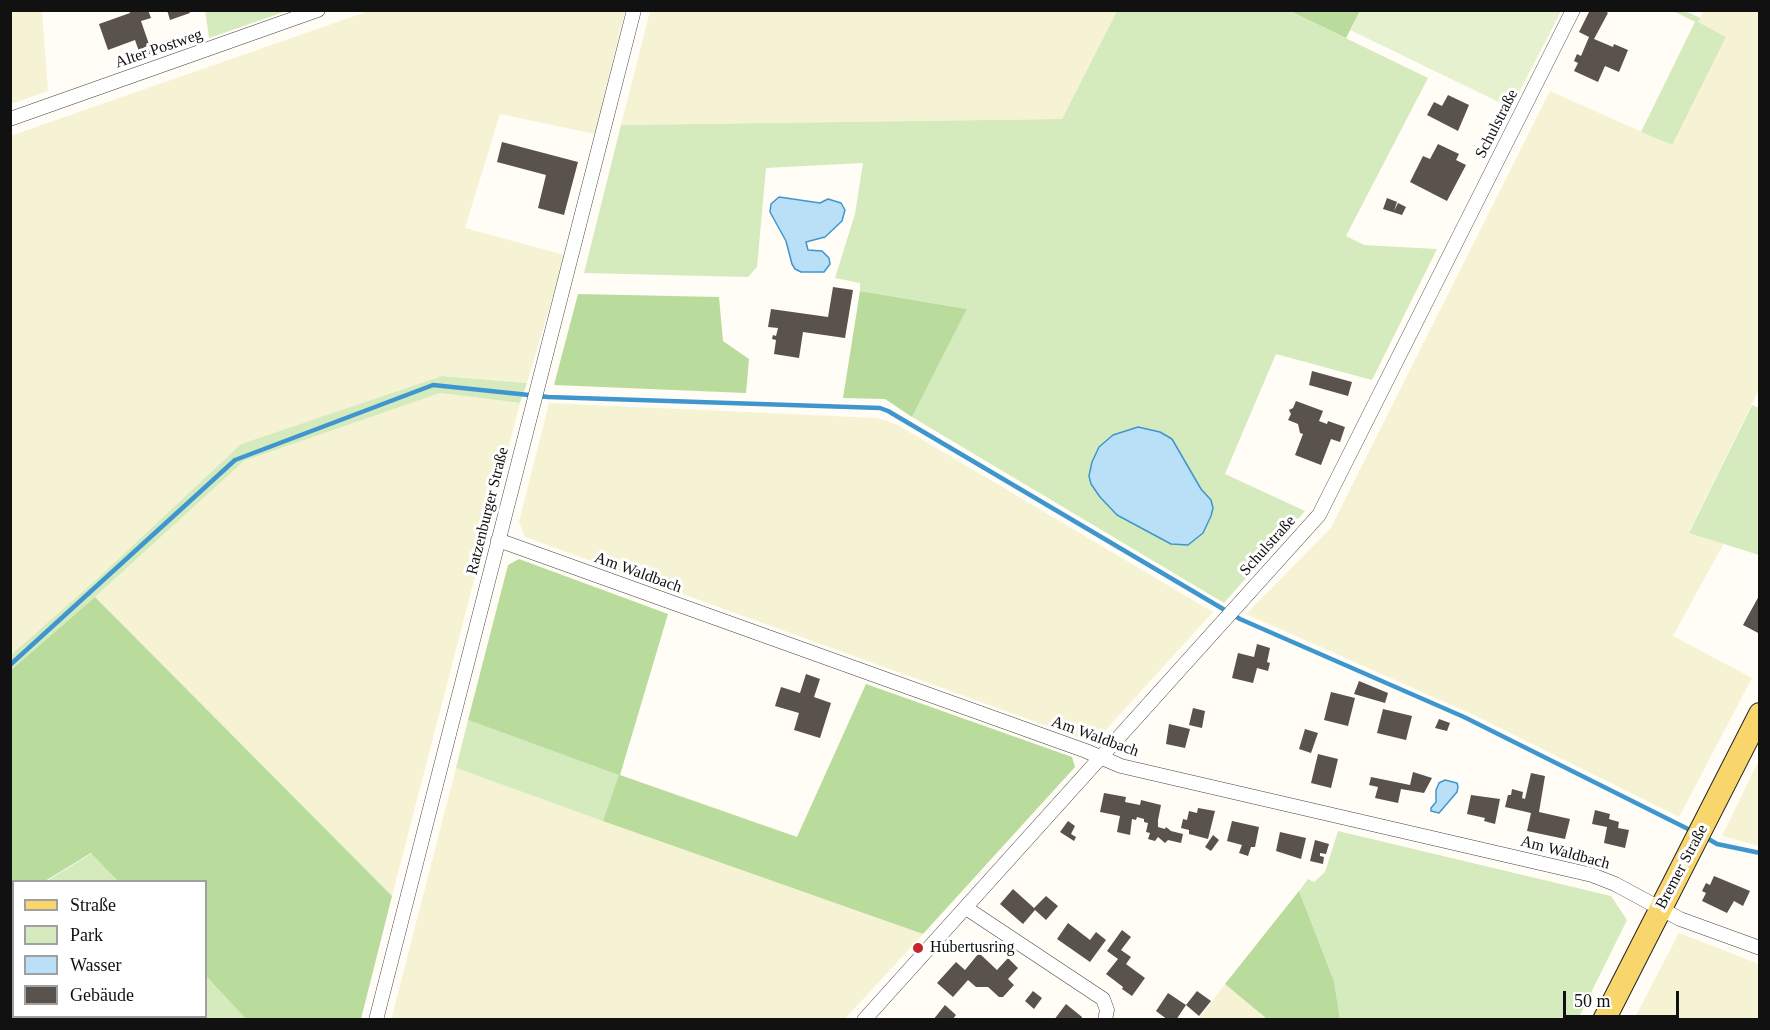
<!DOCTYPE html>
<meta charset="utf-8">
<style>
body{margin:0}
#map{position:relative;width:1770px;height:1030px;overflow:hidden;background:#fffdf5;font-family:"Times New Roman",serif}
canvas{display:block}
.frame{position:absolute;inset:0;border:12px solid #111;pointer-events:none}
.legend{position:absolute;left:12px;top:880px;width:195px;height:138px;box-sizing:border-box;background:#fff;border:2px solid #a0a0a0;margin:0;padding:8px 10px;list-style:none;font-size:18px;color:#111}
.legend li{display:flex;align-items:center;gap:12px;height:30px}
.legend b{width:30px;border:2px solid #a0a0a0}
.scale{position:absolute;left:1563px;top:991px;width:116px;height:27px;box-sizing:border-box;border:3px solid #111;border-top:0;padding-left:8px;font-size:18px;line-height:21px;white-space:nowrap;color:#111;-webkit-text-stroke:4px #fff;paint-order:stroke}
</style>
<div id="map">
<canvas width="1770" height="1030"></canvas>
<div class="frame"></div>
<ul class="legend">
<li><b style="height:8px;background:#f9d66b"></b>Straße</li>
<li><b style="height:16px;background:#d5ebbd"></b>Park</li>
<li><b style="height:16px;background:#b9e0f7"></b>Wasser</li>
<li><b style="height:16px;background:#5a524d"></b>Gebäude</li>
</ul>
<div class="scale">50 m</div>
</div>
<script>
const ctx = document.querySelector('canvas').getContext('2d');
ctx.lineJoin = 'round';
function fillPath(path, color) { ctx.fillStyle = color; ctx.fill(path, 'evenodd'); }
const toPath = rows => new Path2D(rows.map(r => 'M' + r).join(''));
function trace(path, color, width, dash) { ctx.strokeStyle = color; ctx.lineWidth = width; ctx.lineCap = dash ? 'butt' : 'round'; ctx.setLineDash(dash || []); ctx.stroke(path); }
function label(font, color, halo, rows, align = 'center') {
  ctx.font = font + ' "Times New Roman",serif'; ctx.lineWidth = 6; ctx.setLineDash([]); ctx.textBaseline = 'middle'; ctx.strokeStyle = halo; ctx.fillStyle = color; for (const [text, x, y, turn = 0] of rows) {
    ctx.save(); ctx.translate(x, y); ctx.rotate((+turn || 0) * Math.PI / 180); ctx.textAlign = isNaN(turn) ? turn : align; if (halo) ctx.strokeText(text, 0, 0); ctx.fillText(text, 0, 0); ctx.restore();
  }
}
const farmland = toPath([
 [10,11,42,11,48,91,11,104],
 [369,11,625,11,595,134,500,114,465,228,565,255,527,383,442,376,241,444,97,579,11,656,10,136],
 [650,11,1117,11,1062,119,621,125],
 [1703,11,1759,11,1759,389,1689,532,1724,543,1673,636,1752,678,1679,817,1472,714,1246,614,1330,529,1550,91,1671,145,1726,37,1697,22],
 [440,393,520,403,392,896,95,597,244,461],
 [549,403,877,418,896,424,1213,612,1094,743,525,537,519,522],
 [1759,760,1759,846,1722,836],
 [456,768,923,934,845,1019,391,1020],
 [1679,933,1759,964,1759,1019,1634,1019],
 [1225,984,1267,1019,1198,1020]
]);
const green = toPath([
 [205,10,286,10,287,11,209,38],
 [1117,11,1290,11,1428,78,1346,236,1364,245,1437,249,1372,380,1276,354,1225,474,1305,511,1224,603,912,417,967,309,860,291,860,283,835,278,855,214,863,163,766,168,757,267,748,277,584,273,621,125,1062,119],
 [1673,11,1685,11,1700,18,1698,22,1726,37,1672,145,1641,132,1695,22],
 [442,376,527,383,520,403,440,393,244,461,95,597,11,670,10,656,97,579,241,444],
 [1752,405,1759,408,1759,555,1689,533],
 [468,720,620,775,603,821,456,768],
 [1338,831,1611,896,1627,920,1578,1019,1340,1019,1334,981,1299,891,1308,879,1314,882,1325,872],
 [92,853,118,881,45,882],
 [206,976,246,1019,60,1020,57,1017,206,1016]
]);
const forest = toPath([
 [1290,11,1360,11,1346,38],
 [860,291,967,309,912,417,885,399,843,398],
 [578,294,719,297,723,341,749,359,746,393,554,385],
 [519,559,668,614,620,775,797,837,866,684,1072,757,1075,767,923,934,603,821,619,775,468,720,508,565],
 [95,597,392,896,361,1019,246,1019,206,976,206,882,118,881,91,853,45,881,14,882,13,901,11,903,11,670],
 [1299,891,1334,981,1340,1019,1267,1019,1225,984]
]);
const pitch = toPath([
 [1360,11,1360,10,1561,11,1511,108,1350,30]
]);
const water = toPath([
 [779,197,820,203,828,199,841,203,845,210,842,221,825,237,806,242,808,250,822,251,829,258,830,264,824,272,801,272,795,269,792,264,786,241,770,212,771,204,779,197],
 [1138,427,1160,432,1172,439,1201,489,1211,500,1213,508,1211,516,1203,533,1188,545,1171,544,1117,515,1100,497,1091,484,1089,476,1092,462,1099,447,1113,435,1138,427],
 [1445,780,1457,783,1458,787,1457,792,1439,813,1431,811,1431,808,1436,802,1436,790,1439,783,1445,780]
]);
const stream = toPath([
 [10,665,235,460,433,385,548,397,880,408,888,411,1240,619,1464,717,1692,831],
 [1705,837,1717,844,1760,853]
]);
const building = toPath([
 [129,10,148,10,151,18,141,21,152,53,141,57,135,40,108,50,99,24,130,13],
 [167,10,189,10,190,13,170,20],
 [1590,10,1604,10,1608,13,1594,39,1613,47,1614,44,1628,50,1619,72,1605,66,1598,82,1574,71,1578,63,1574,61,1577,54,1581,56,1589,37,1579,32],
 [1448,95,1469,105,1458,131,1427,115,1434,102,1442,106],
 [502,142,578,162,564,215,538,208,546,175,497,162],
 [1438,144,1459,154,1456,160,1466,165,1447,201,1410,182,1423,156,1430,159],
 [1387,198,1397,202,1394,211,1398,203,1406,207,1402,215,1383,209],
 [833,287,853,290,845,338,803,332,799,358,774,354,776,340,772,339,773,335,776,336,778,328,768,327,771,309,828,317],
 [1312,371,1352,382,1348,396,1309,385],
 [1296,401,1323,411,1319,421,1327,424,1328,421,1345,427,1340,442,1331,439,1321,465,1295,455,1303,434,1300,433,1298,424,1288,420,1291,414,1289,410,1293,408],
 [1760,594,1760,634,1743,625],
 [1257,644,1270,648,1267,662,1270,663,1268,671,1257,668,1253,683,1232,678,1238,653,1254,657],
 [806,674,820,679,814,697,831,703,820,738,794,730,799,713,775,706,781,687,800,693],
 [1359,681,1388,693,1385,703,1354,694],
 [1331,692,1355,698,1348,726,1324,720],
 [1193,708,1205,711,1202,728,1189,725],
 [1383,709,1412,716,1406,740,1377,733],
 [1439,719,1450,723,1447,731,1435,728],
 [1169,724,1190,729,1185,748,1166,744],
 [1305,729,1318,733,1311,753,1299,749],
 [1318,754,1338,759,1331,788,1311,783],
 [1413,772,1432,778,1424,793,1401,789,1398,803,1375,798,1378,787,1369,785,1371,777,1410,785],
 [1531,773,1545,776,1539,812,1570,819,1565,839,1527,831,1531,813,1505,807,1508,795,1511,795,1512,789,1523,792,1522,798,1525,799],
 [1104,793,1126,797,1125,802,1140,805,1141,800,1161,805,1158,820,1158,827,1165,829,1166,827,1171,831,1183,834,1181,843,1168,840,1165,843,1158,837,1155,841,1148,839,1150,833,1146,832,1148,823,1144,822,1144,819,1137,817,1136,820,1132,819,1130,835,1117,832,1120,816,1100,812],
 [1471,795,1500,799,1495,824,1484,821,1485,818,1467,814],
 [1198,808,1215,811,1208,839,1189,834,1189,830,1181,828,1183,819,1187,820,1189,811,1197,813],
 [1595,810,1610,814,1609,819,1619,822,1618,828,1629,830,1625,848,1604,843,1607,827,1592,824],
 [1068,821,1075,826,1071,834,1076,837,1074,841,1060,832],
 [1232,821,1259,827,1255,847,1251,847,1248,856,1239,853,1242,845,1227,841],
 [1280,832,1306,838,1301,859,1276,851],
 [1213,835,1219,840,1211,851,1205,847],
 [1315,840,1329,844,1326,854,1320,853,1320,856,1324,857,1323,864,1310,861],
 [1714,876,1750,891,1743,906,1734,901,1727,913,1702,901,1706,893,1702,891,1706,883,1710,885],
 [1013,889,1034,908,1046,896,1058,906,1046,920,1035,910,1023,924,1000,904],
 [1068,923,1090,940,1096,932,1106,940,1090,962,1057,939],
 [1122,930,1131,937,1121,950,1131,957,1126,964,1145,978,1132,996,1122,989,1123,987,1106,974,1118,959,1107,951],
 [979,953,997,970,1008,958,1018,968,1008,979,1014,985,1003,997,999,997,988,987,976,987,968,980,953,997,937,983,956,962,965,970],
 [1033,991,1042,998,1034,1009,1025,1001],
 [1197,991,1211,1001,1199,1016,1186,1005],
 [1168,993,1186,1005,1176,1020,1168,1020,1156,1011],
 [1066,1004,1082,1017,1081,1020,1054,1020],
 [945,1005,956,1015,952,1020,933,1020]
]);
const street = toPath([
 [10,119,318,10],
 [498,540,1086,751,1121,766,1592,875,1615,884,1680,919,1760,948],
 [966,908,1103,999,1107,1010,1105,1020],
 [376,1020,634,10],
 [864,1020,1319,515,1573,10]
]);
const primary = toPath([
 [1604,1020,1760,714]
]);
const markers = [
 [918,948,6,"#c4262e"]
];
const streetNames = [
 ["Alter Postweg",159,49,-19],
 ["Schulstraße",1497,124,-63],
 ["Ratzenburger Straße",488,511,-76],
 ["Schulstraße",1268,546,-48],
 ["Am Waldbach",638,573,20],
 ["Am Waldbach",1095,737,20],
 ["Am Waldbach",1565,853,15],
 ["Bremer Straße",1682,867,-62]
];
const poiNames = [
 ["Hubertusring",930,948]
];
fillPath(farmland, '#f6f3d4');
fillPath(green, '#d5ebbd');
fillPath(forest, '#b9dc9c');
fillPath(pitch, '#e6f2cf');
fillPath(water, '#b9e0f7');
trace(water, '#3f96cf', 1.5);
trace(stream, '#3f96cf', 4.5);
fillPath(building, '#5a524d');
trace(street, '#444', 15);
trace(primary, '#222', 24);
trace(street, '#fff', 14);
trace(primary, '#f9d66b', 22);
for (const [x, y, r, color] of markers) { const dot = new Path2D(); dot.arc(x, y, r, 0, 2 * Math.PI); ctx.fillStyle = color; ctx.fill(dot); trace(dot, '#fff', 2); }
label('16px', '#111', '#fff', streetNames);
label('16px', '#111', '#fff', poiNames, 'left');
</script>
